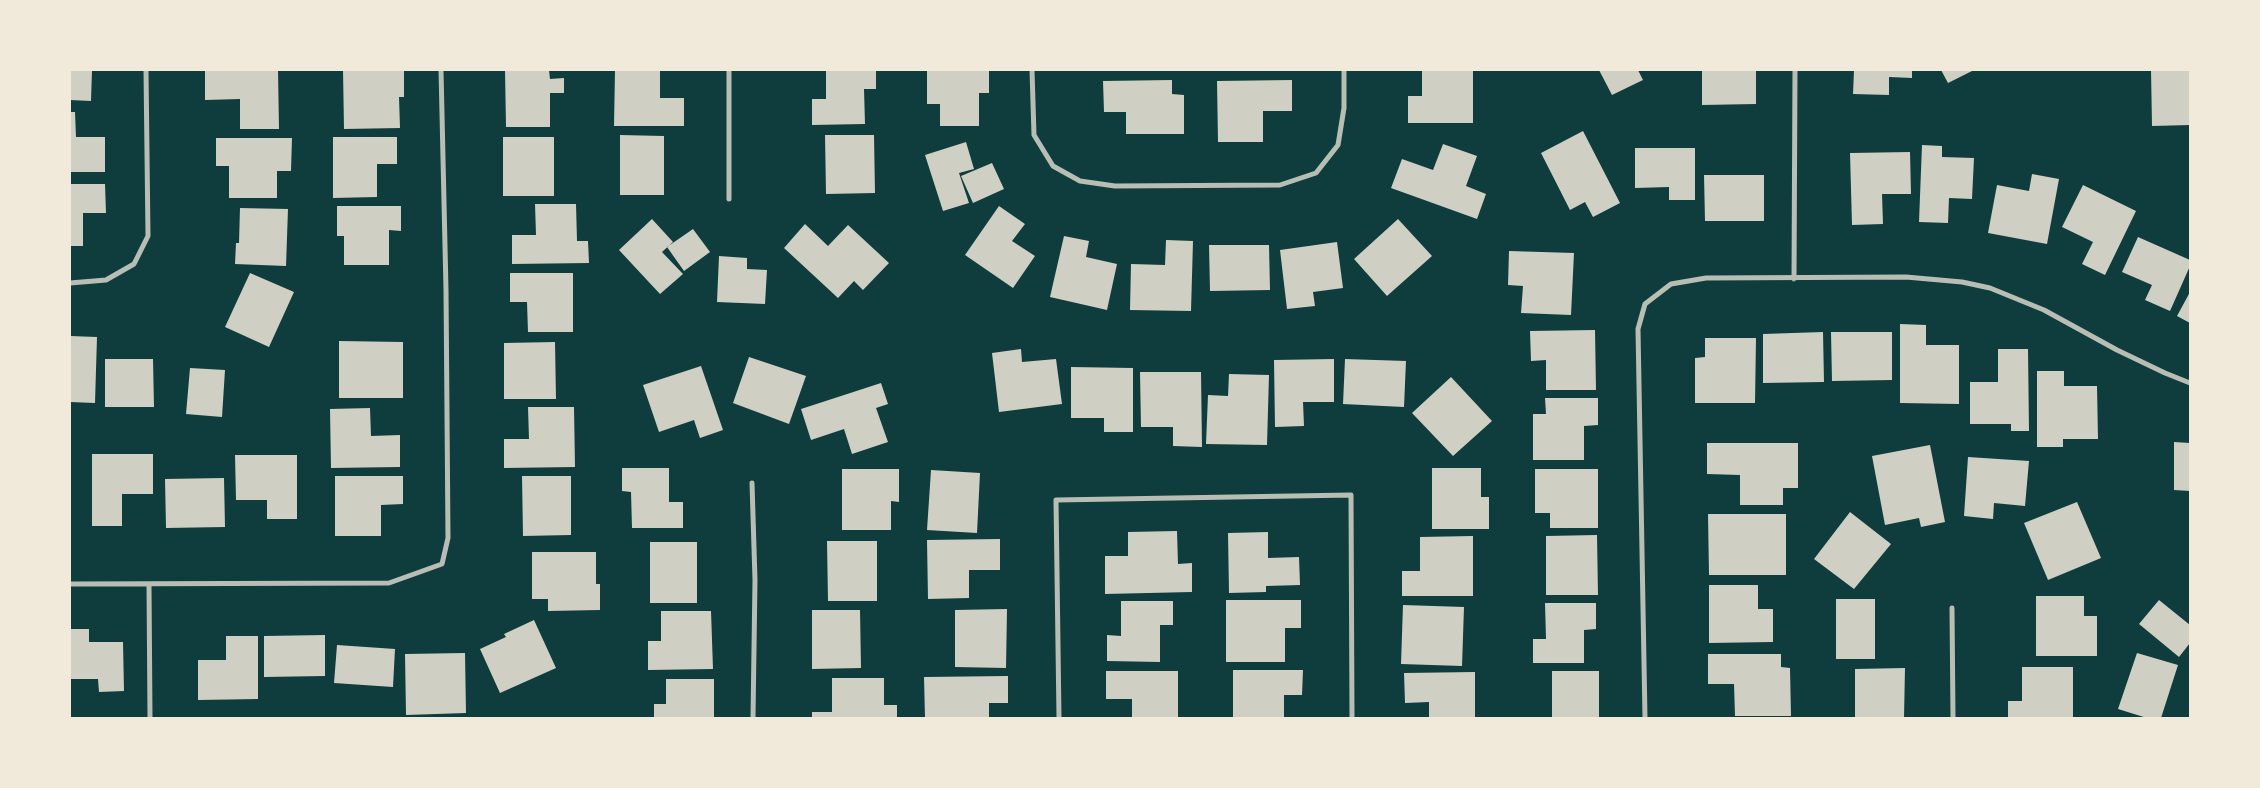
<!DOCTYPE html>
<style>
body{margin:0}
#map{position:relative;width:2260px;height:788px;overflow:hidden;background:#0f3d3e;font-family:Figtree,sans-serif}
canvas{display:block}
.frame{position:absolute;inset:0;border:71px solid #f1e9da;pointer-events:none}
</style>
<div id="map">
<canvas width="2260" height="788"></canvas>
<div class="frame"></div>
</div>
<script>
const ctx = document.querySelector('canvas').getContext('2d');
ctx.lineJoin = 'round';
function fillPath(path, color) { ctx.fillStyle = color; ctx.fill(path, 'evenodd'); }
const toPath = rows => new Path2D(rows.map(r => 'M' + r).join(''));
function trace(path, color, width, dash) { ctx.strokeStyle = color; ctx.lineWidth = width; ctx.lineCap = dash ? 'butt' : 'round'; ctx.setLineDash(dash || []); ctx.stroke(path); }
const building = toPath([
 [70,70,92,70,91,101,70,100],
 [205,70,278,70,279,129,240,129,240,99,205,100],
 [343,70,404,70,404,97,399,97,400,128,344,129],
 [505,70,549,70,550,79,564,78,564,93,550,93,550,127,506,127],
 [615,70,660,70,660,98,684,98,684,126,614,126],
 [826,70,876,70,876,89,864,89,865,124,812,125,812,99,826,99],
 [927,70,989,70,989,93,979,93,979,126,940,126,940,104,927,104],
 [1422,70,1473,70,1473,123,1408,123,1408,96,1422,96],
 [1599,70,1638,70,1643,80,1612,95],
 [1702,70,1756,70,1756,104,1702,105],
 [1854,70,1912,70,1912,78,1889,77,1889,95,1853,94],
 [1941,70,1974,70,1948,83],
 [2151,70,2190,70,2190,125,2152,126],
 [1172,80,1172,94,1184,95,1184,134,1126,134,1126,112,1104,112,1103,81],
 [1292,80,1292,111,1263,111,1263,142,1218,142,1217,81],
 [70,112,75,112,76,137,105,137,105,172,70,172],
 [1583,131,1620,203,1593,217,1585,202,1570,210,1541,153],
 [620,135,664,136,664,195,620,195],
 [825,135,874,135,875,193,826,194],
 [333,137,397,137,397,164,377,164,377,197,333,198],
 [503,137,554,137,554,196,503,196],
 [216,138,292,138,291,171,277,171,277,198,229,198,229,166,216,166],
 [966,142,974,169,959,173,969,203,943,211,925,155],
 [1443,144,1477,156,1466,186,1486,194,1477,219,1391,188,1402,159,1433,170],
 [1922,145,1942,146,1942,157,1974,158,1972,199,1949,198,1948,223,1919,222],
 [1635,148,1695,148,1695,200,1669,200,1669,187,1635,188],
 [1910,152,1911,194,1882,194,1883,224,1852,225,1850,153],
 [992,163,1004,189,973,203,961,176],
 [2032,174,2059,179,2047,244,1988,233,1997,185,2029,191],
 [1704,175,1764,175,1764,221,1705,221],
 [70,184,105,184,106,213,83,213,83,246,70,246],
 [2083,185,2136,211,2105,275,2082,264,2093,242,2062,227],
 [535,204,576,204,577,241,588,241,589,263,512,264,512,235,536,235],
 [337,206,401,206,401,231,389,230,389,265,344,265,344,236,337,236],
 [999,206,1025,224,1012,241,1035,256,1013,288,965,255],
 [240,208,288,209,286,266,235,264,236,243,239,243],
 [652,219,673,242,662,252,683,274,660,294,619,250],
 [1398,219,1432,256,1387,296,1354,259],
 [805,224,828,246,848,225,889,263,863,290,854,281,838,298,784,248],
 [693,229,710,252,684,271,667,247],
 [1064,236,1089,241,1086,257,1117,264,1107,310,1050,297],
 [2138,237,2190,260,2190,266,2170,311,2145,300,2152,285,2122,272],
 [1166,240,1193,241,1191,311,1130,310,1131,264,1165,265],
 [1337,242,1343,288,1313,292,1315,306,1287,309,1280,250],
 [1209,245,1269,245,1270,290,1210,291],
 [1509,251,1574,253,1571,315,1521,313,1523,286,1508,285],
 [719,256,747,258,747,269,767,270,765,304,717,302],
 [250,273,294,292,269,347,225,327],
 [510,273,573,273,573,332,528,332,527,302,510,302],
 [2190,292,2190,323,2177,316],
 [1900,324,1926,325,1926,345,1959,345,1959,404,1900,403],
 [1595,330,1596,390,1546,390,1546,360,1531,361,1530,331],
 [1823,332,1824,382,1763,383,1763,334],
 [1831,332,1892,332,1892,380,1832,381],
 [70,336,97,337,95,403,70,402],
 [1705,338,1756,338,1755,403,1695,403,1695,358,1705,357],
 [339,341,403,342,403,398,339,398],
 [555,342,556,399,504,399,504,343],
 [1021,349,1022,362,1056,359,1062,404,999,412,992,353],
 [1998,349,2028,349,2029,431,2011,431,2011,424,1970,424,1970,382,1998,382],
 [749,357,806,376,789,424,733,403],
 [105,359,153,359,154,407,105,407],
 [1334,359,1334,402,1303,402,1304,426,1275,427,1274,360],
 [1345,359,1406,361,1404,407,1343,404],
 [701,366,723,430,700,438,694,420,659,432,643,385],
 [1071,367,1133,368,1133,432,1104,432,1104,418,1071,418],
 [190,368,225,370,222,417,186,414],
 [2037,371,2064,371,2064,386,2097,386,2098,439,2063,439,2063,447,2037,447],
 [1140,372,1201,372,1202,447,1173,446,1173,427,1141,427],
 [1229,374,1269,375,1267,445,1206,444,1208,395,1228,396],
 [1451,377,1492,421,1453,456,1412,413],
 [881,383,888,404,876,408,888,442,852,454,844,429,811,440,801,409],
 [1545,398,1598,398,1598,425,1584,426,1584,460,1533,460,1533,414,1546,414],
 [528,407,574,407,575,467,504,468,504,439,529,439],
 [370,408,371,436,400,435,400,467,331,468,330,409],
 [2174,442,2190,443,2190,491,2174,490],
 [1707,443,1798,443,1798,488,1783,488,1783,505,1740,505,1740,475,1707,474],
 [1930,445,1945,522,1921,527,1919,518,1885,525,1872,456],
 [92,454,153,454,153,494,122,494,122,526,92,526],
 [235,455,297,455,297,519,267,519,267,500,236,500],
 [1968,457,2029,461,2025,506,1994,503,1993,519,1964,516],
 [622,468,669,468,669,502,683,502,683,528,632,528,631,492,622,491],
 [1432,468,1481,468,1481,497,1489,497,1489,529,1432,529],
 [842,469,899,469,899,502,891,501,891,530,842,530],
 [1535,469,1598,469,1598,528,1550,528,1550,513,1535,513],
 [931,470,980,473,977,533,927,530],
 [335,476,403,476,403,504,381,505,381,536,335,536],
 [522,476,571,476,571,535,523,536],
 [224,478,225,527,166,528,165,479],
 [2077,502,2101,558,2048,580,2024,523],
 [1850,512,1891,544,1854,589,1814,559],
 [1708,514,1786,514,1786,575,1709,575],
 [1177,531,1178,564,1192,563,1192,592,1105,594,1105,556,1128,556,1128,532],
 [1268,532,1268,558,1299,557,1300,585,1266,586,1266,592,1229,593,1228,533],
 [1597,535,1598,595,1546,595,1546,536],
 [1473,536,1473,596,1402,596,1402,571,1420,571,1420,537],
 [1000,539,1000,570,969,570,969,598,928,599,927,540],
 [827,541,877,541,877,601,828,601],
 [650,542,697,542,697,603,650,603],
 [532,552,596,552,596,584,600,584,600,610,548,611,548,599,532,599],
 [1709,585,1758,585,1758,609,1773,609,1773,642,1709,643],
 [2036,596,2084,596,2084,616,2097,616,2097,656,2036,656],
 [1836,599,1875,599,1875,659,1836,659],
 [1226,600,1301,600,1301,628,1285,628,1285,662,1226,662],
 [2159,600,2190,625,2190,643,2179,657,2139,624],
 [1121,601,1173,601,1173,625,1160,625,1160,662,1107,661,1107,635,1121,636],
 [1545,603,1596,603,1596,629,1584,630,1584,663,1533,663,1533,639,1546,639],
 [1403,605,1464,607,1462,666,1401,664],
 [1007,609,1006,668,955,667,955,610],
 [812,610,860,610,861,668,812,669],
 [661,611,711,611,713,669,648,670,648,641,661,641],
 [534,620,556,668,500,693,480,649,506,637,504,634],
 [70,629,89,629,89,642,123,642,124,691,99,692,98,679,70,679],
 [325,635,325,676,264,677,264,636],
 [226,636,258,636,258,699,198,700,198,660,226,660],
 [337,645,395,649,393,687,334,683],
 [465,653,466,713,406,715,405,654],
 [2137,653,2178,665,2161,718,2147,718,2118,709],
 [1708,654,1781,654,1781,667,1790,668,1791,716,1735,716,1734,684,1708,684],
 [2022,667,2073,667,2073,718,2008,718,2008,701,2022,701],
 [1905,668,1904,718,1855,718,1855,669],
 [1233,670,1303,670,1302,695,1284,695,1284,718,1233,718],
 [1106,671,1178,671,1178,718,1132,718,1132,699,1106,699],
 [1552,671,1599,671,1599,718,1552,718],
 [1475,672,1475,718,1429,718,1429,702,1405,703,1404,673],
 [1008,676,1008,703,989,703,989,718,925,718,924,677],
 [832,678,884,678,884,705,897,705,897,718,812,718,812,712,832,712],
 [666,679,714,679,714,718,654,718,654,704,666,704]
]);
const minor = toPath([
 [1032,70,1034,135,1053,166,1080,181,1115,186,1280,185,1316,173,1338,145,1344,108,1344,70],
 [729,199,729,70],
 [1794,279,1795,70],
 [70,283,106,280,134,264,148,236,146,70],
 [752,483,755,580,753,718],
 [70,584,389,583,442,564,448,538,446,290,441,70],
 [149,584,150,718],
 [1952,608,1953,718],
 [1059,718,1056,500,1351,495,1352,718],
 [1645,718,1638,329,1645,304,1671,284,1706,278,1906,277,1962,282,1990,288,2044,310,2117,350,2165,373,2190,383]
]);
fillPath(building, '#cfcfc3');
trace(minor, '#b8beb3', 5);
</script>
